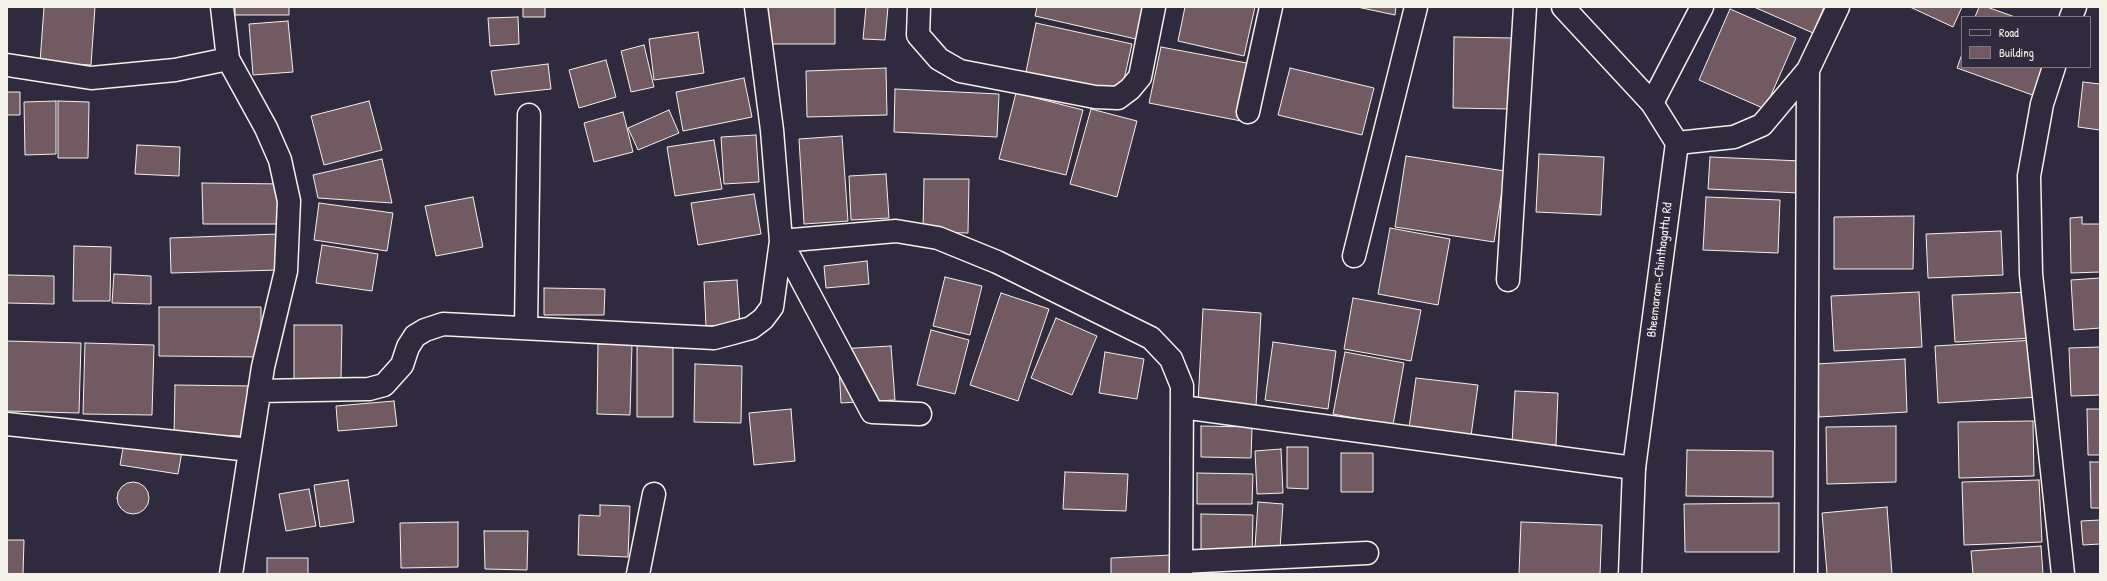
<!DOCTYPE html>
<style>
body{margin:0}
#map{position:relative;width:2107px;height:581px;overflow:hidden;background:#2f2a3d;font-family:"Patrick Hand",sans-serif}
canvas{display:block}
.frame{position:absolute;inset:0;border:8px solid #f4f1e8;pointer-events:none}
.legend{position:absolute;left:1961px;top:16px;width:130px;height:52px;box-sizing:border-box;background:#2f2a3d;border:1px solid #7e7a81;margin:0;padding:5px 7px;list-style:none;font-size:12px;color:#f4f1e8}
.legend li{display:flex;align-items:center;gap:8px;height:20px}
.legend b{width:20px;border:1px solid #7e7a81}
</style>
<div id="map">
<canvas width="2107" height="581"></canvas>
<div class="frame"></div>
<ul class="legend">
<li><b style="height:5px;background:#2f2a3d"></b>Road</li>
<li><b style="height:11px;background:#725a63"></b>Building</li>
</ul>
</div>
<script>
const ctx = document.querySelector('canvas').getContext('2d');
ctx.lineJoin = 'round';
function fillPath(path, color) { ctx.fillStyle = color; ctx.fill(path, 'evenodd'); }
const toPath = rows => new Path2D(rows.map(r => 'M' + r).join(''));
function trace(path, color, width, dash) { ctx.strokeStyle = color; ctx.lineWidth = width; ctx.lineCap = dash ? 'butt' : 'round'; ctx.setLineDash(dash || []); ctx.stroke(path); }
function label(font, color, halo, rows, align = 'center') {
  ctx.font = font + ' "Patrick Hand",sans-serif'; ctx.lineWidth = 3; ctx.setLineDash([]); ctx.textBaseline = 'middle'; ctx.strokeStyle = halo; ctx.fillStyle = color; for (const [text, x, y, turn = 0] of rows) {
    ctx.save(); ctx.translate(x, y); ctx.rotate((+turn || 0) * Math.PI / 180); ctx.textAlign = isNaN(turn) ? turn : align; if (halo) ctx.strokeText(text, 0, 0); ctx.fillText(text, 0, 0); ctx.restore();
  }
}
const building = toPath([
 [44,7,95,7,91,65,40,62,44,7],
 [235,7,289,7,289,15,235,15,235,7],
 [523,7,545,7,545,17,523,17,523,7],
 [768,7,835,7,835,44,767,44,768,7],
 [866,7,888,7,885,40,863,39,866,7],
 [1037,7,1143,7,1136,39,1035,16,1037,7],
 [1185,7,1255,7,1244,56,1178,41,1185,7],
 [1357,7,1396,7,1395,15,1357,7],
 [1754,7,1824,7,1813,33,1754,7],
 [1910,7,1962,7,1953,27,1910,7],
 [1979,7,1987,7,2015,17,1975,17,1979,7],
 [1730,9,1796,38,1765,109,1699,80,1730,9],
 [518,17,519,44,490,46,488,18,518,17],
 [288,21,293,72,253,75,249,24,288,21],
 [1036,23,1132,44,1121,93,1026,72,1036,23],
 [698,32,704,73,654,80,649,39,698,32],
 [1454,37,1512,38,1511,109,1453,108,1454,37],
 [644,45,654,87,631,92,621,51,644,45],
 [1161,47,1252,64,1241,121,1149,103,1161,47],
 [1962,54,1962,67,2048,67,2038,97,1957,68,1962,54],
 [606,60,616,97,579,108,569,70,606,60],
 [548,64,551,89,495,95,491,71,548,64],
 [886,68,887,115,807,117,806,71,886,68],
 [1290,68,1374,88,1362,135,1278,115,1290,68],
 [744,78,752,117,683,131,676,92,744,78],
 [2083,82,2100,84,2100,130,2078,127,2083,82],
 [895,89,999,94,997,137,894,132,895,89],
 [7,92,20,92,20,115,7,115,7,92],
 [1016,93,1083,110,1066,175,999,159,1016,93],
 [56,101,56,154,25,155,24,102,56,101],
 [58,101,89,102,88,158,58,158,58,101],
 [369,101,382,150,324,165,311,116,369,101],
 [1091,109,1137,121,1117,197,1070,184,1091,109],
 [669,110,679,133,638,150,628,128,669,110],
 [623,112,633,152,594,162,584,123,623,112],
 [756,135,759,182,724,184,721,137,756,135],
 [842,136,848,221,804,224,799,139,842,136],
 [714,140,722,189,675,196,667,147,714,140],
 [137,145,180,147,179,176,135,174,137,145],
 [1539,154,1604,157,1601,215,1536,212,1539,154],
 [1406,156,1505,171,1494,242,1395,227,1406,156],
 [1710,157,1801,161,1799,193,1708,189,1710,157],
 [382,159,392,203,318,198,313,175,382,159],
 [886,174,889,218,851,220,849,176,886,174],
 [924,179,969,179,968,233,923,232,924,179],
 [202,183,284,184,284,224,203,224,202,183],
 [754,194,761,234,698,245,691,203,754,194],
 [473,197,483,247,436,256,425,206,473,197],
 [1706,197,1780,200,1778,253,1703,250,1706,197],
 [319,203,393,213,387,251,314,240,319,203],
 [1914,216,1913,269,1834,269,1834,217,1914,216],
 [2082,217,2082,224,2100,224,2100,272,2071,273,2070,218,2082,217],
 [1390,228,1450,239,1438,305,1378,294,1390,228],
 [2001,231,2003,275,1928,278,1926,234,2001,231],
 [278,234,279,270,171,273,170,238,278,234],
 [322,245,378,254,372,291,316,283,322,245],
 [74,246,111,247,110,301,73,301,74,246],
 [867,261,869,284,826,288,824,266,867,261],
 [114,274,151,276,151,304,112,303,114,274],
 [7,275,54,276,54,304,7,303,7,275],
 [945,277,982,286,970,335,933,326,945,277],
 [2100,278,2100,328,2074,330,2071,280,2100,278],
 [737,280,740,324,706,326,704,282,737,280],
 [544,288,605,289,604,315,544,315,544,288],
 [1919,292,1922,347,1834,351,1831,296,1919,292],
 [2030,292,2033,338,1955,342,1952,295,2030,292],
 [1001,293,1049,309,1018,401,970,385,1001,293],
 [1353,298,1421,310,1411,361,1344,349,1353,298],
 [159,307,261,307,261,357,159,356,159,307],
 [1203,309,1261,313,1256,406,1198,403,1203,309],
 [1056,318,1097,336,1072,395,1031,378,1056,318],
 [294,325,342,325,341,380,294,379,294,325],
 [931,330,969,340,955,394,917,385,931,330],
 [2035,340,2038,397,1938,403,1935,346,2035,340],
 [7,341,81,343,79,413,7,411,7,341],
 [1273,342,1336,351,1328,409,1265,400,1273,342],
 [85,343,154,345,152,415,83,414,85,343],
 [598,344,632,344,630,415,597,414,598,344],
 [637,345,673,345,673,417,637,417,637,345],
 [891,346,895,400,841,403,838,349,891,346],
 [2100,347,2100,395,2071,396,2069,348,2100,347],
 [1105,352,1144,359,1137,399,1099,393,1105,352],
 [1345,352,1404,363,1393,425,1333,414,1345,352],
 [1905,359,1907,412,1819,417,1816,364,1905,359],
 [695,364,742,366,741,423,694,422,695,364],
 [1416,378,1478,385,1471,436,1409,428,1416,378],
 [175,385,251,386,250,436,174,435,175,385],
 [1515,391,1558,393,1556,445,1512,443,1515,391],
 [394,401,397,426,338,431,336,406,394,401],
 [791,409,795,461,754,465,749,413,791,409],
 [2087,409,2100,409,2100,455,2088,455,2087,409],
 [2033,421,2034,476,1959,478,1958,422,2033,421],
 [1201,426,1252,427,1251,458,1201,457,1201,426],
 [1896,426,1896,482,1827,484,1826,427,1896,426],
 [125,437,183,446,178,474,120,465,125,437],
 [1287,447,1308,447,1308,489,1287,488,1287,447],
 [1281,449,1283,493,1257,494,1255,451,1281,449],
 [1687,450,1773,451,1773,497,1686,496,1687,450],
 [1341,453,1373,453,1373,492,1341,492,1341,453],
 [2090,462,2100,462,2100,508,2091,508,2090,462],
 [1065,472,1128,474,1126,511,1063,509,1065,472],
 [1197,473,1253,474,1252,504,1197,504,1197,473],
 [348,480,354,522,320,527,314,485,348,480],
 [2039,480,2042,542,1964,545,1962,482,2039,480],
 '117 498a16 16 0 1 1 32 0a16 16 0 1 1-32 0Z',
 [309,489,316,526,286,531,279,494,309,489],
 [1258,502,1283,504,1280,549,1255,547,1258,502],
 [1779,503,1779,552,1685,552,1684,504,1779,503],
 [600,505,630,506,628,557,578,555,579,515,600,516,600,505],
 [1887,507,1892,574,1827,574,1822,513,1887,507],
 [1201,514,1253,515,1252,554,1201,553,1201,514],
 [2100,520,2100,544,2083,545,2081,521,2100,520],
 [458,522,458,567,401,568,400,523,458,522],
 [1521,522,1602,525,1600,574,1519,574,1521,522],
 [484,531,528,531,527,570,485,569,484,531],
 [7,540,24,540,23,574,7,574,7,540],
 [2041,546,2043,574,1973,574,1971,551,2041,546],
 [1171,555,1172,574,1111,574,1111,558,1171,555],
 [267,558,308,558,308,574,267,574,267,558]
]);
const street = toPath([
 [222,7,228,59,266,128,280,160,289,201,286,271,263,367,231,574],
 [756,7,772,130,781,241,896,231,938,238,997,262,1151,338,1171,359,1182,386,1181,574],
 [919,7,918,35,939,59,960,71,1095,97,1118,98,1130,89,1140,77,1154,7],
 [2071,17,2075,7],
 [7,65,91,78,175,70,228,59],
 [2054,67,2042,104,2029,176,2031,274,2063,574],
 [1652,103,1702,7],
 [1248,112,1271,7],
 [1677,143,1734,137,1762,125,1808,70,1838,7],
 [781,241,872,412,920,414],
 [1354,256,1416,7],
 [1508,280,1525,7],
 [526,328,529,115],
 [259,391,369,389,384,385,402,365,408,347,415,336,425,330,443,324,714,338,733,333,751,328,763,319,772,307,781,241],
 [1182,407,1634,468],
 [7,424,250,450],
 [1181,562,1367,553],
 [638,574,654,494],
 [1806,574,1808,70]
]);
const secondary = toPath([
 [1563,7,1652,103,1677,143,1634,468,1630,574]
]);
const streetNames = [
 ["Bheemaram-Chinthagattu Rd",1660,270,-83]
];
fillPath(building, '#725a63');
trace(building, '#f4f1e8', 1);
trace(street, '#f4f1e8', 25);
trace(secondary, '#f4f1e8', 25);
trace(street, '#2f2a3d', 22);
trace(secondary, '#2f2a3d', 22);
label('13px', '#f4f1e8', '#2f2a3d', streetNames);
</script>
